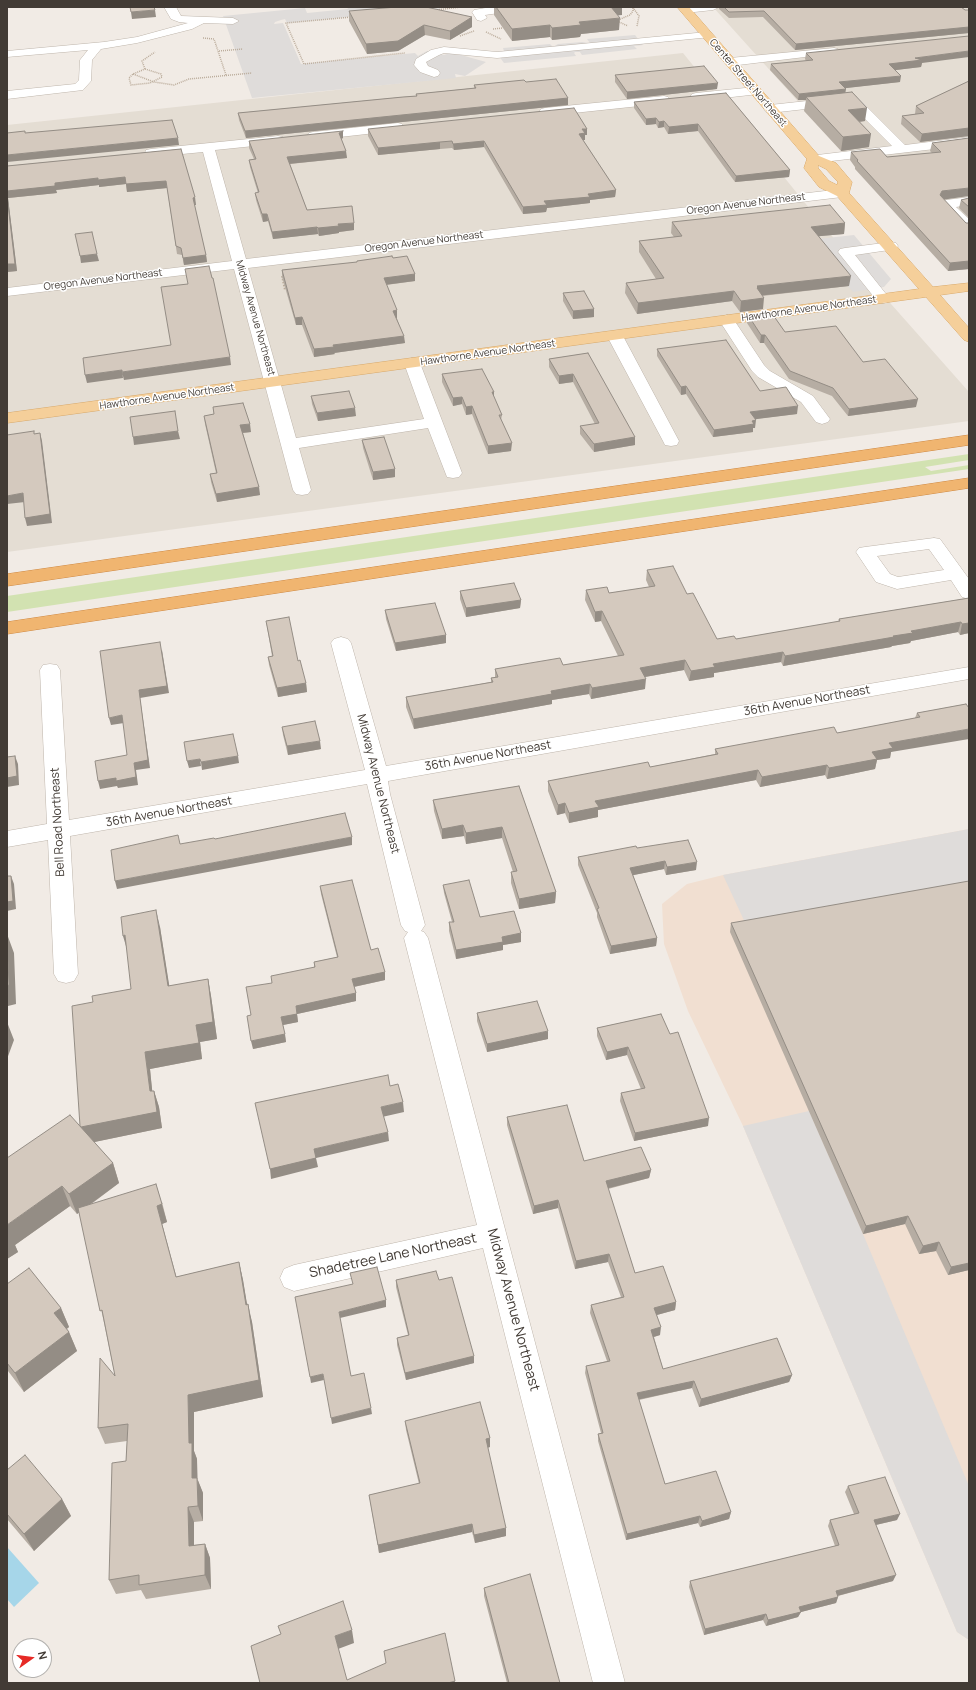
<!DOCTYPE html>
<style>
body{margin:0}
#map{position:relative;width:976px;height:1690px;overflow:hidden;background:#f1ebe5;font-family:Manrope,sans-serif}
canvas{display:block}
.frame{position:absolute;inset:0;border:8px solid #423b35;pointer-events:none}
.north{position:absolute;left:12px;top:1638px;width:40px;height:40px;box-sizing:border-box;background:#fff;border:1px solid #b3b1ae;border-radius:50%;rotate:76deg;font-size:11px;font-weight:700;line-height:16px;text-align:center;color:#423b35}
.north::after{content:'';display:block;margin:auto;width:14px;height:18px;background:#e62a26;clip-path:polygon(50% 0,100% 100%,50% 72%,0 100%)}
</style>
<div id="map">
<canvas width="976" height="1690"></canvas>
<div class="frame"></div>
<div class="north">N</div>
</div>
<script>
const ctx = document.querySelector('canvas').getContext('2d');
ctx.lineJoin = 'round';
function fillPath(path, color) { ctx.fillStyle = color; ctx.fill(path, 'evenodd'); }
const toPath = rows => new Path2D(rows.map(r => 'M' + r).join(''));
function trace(path, color, width, dash) { ctx.strokeStyle = color; ctx.lineWidth = width; ctx.lineCap = dash ? 'butt' : 'round'; ctx.setLineDash(dash || []); ctx.stroke(path); }
function label(font, color, halo, rows, align = 'center') {
  ctx.font = font + ' Manrope,sans-serif'; ctx.lineWidth = 3; ctx.setLineDash([]); ctx.textBaseline = 'middle'; ctx.strokeStyle = halo; ctx.fillStyle = color; for (const [text, x, y, turn = 0] of rows) {
    ctx.save(); ctx.translate(x, y); ctx.rotate((+turn || 0) * Math.PI / 180); ctx.textAlign = isNaN(turn) ? turn : align; if (halo) ctx.strokeText(text, 0, 0); ctx.fillText(text, 0, 0); ctx.restore();
  }
}
const residential = toPath([
 [713,7,969,7,969,220,911,227],
 [683,53,845,252,969,392,969,421,7,552,7,125]
]);
const commercial = toPath([
 [969,829,969,1640,957,1632,743,1126,688,1011,664,944,662,904,687,884,723,875]
]);
const green = toPath([
 [969,454,969,460,925,467,931,471,969,465,969,469,7,612,7,596]
]);
const parking = toPath([
 [347,7,454,7,287,23,285,19,281,20,275,22,274,24,283,23,301,64,415,53,418,56,427,51,444,55,450,53,461,55,486,62,465,76,455,74,456,78,252,98,223,16,305,8,307,13,348,9],
 [635,35,643,45,634,46,637,49,582,55,580,52,575,52,574,53,576,56,504,63,496,52,504,51,503,48,550,44,553,47,558,44,582,42,588,43,590,43,587,39],
 [854,235,891,279,884,287,853,292,809,240],
 [969,829,969,887,748,929,723,875],
 [809,1111,863,1234,969,1486,969,1640,957,1632,743,1126]
]);
const water = toPath([
 [7,1547,39,1583,14,1607,7,1599]
]);
const pathFar1 = toPath([
 [634,9,639,16,637,26],
 [435,10,462,7],
 [352,17,286,23,304,64,405,53],
 [618,20,630,15,633,11,633,7],
 [617,21,628,26],
 [493,29,503,28],
 [486,32,501,39],
 [460,36,474,31],
 [203,38,214,39,226,75],
 [219,51,243,49],
 [145,69,161,74,162,77,150,83,131,85,129,78,133,74,145,69],
 [145,69,142,61,155,52],
 [133,74,154,82,174,85,189,79,252,73]
]);
const path = toPath([
 [282,276,285,290]
]);
const minor = toPath([
 [164,7,176,7,181,16,233,18,239,21,233,24,204,23,192,29,137,43,101,49,92,60,91,81,83,90,7,99,7,91,75,84,79,80,80,60,88,50,7,57,7,51,104,42,137,37,188,23,179,22,171,19,164,7],
 [491,7,503,7,505,10,499,13,485,15,487,18,481,21,477,20,472,12,474,10,491,7],
 [684,7,719,7,713,10,685,13,679,10,684,7],
 [707,32,711,33,713,35,711,37,497,58,444,53,439,55,426,62,428,66,438,70,440,73,438,76,434,77,420,72,414,65,416,59,431,50,444,47,497,52,707,32],
 [834,48,838,49,840,51,838,53,730,66,726,64,724,62,726,60,730,58,834,48],
 [755,87,759,88,761,91,759,94,696,101,692,100,690,97,692,94,696,93,755,87],
 [664,96,668,97,670,100,668,103,545,116,541,115,539,112,541,109,545,108,664,96],
 [853,96,857,97,905,145,969,137,969,145,814,163,809,162,807,159,809,156,892,146,850,104,770,113,766,112,764,109,766,106,770,105,853,96],
 [398,123,402,124,404,127,402,130,313,140,309,139,307,136,309,133,313,132,398,123],
 [278,136,283,137,284,140,283,143,215,150,246,259,842,189,847,190,849,193,847,196,842,197,248,268,296,438,424,419,404,363,406,360,412,358,418,360,420,363,462,473,459,477,453,478,447,477,428,428,299,448,311,490,308,494,302,495,296,494,293,490,234,269,7,296,7,288,232,261,203,152,151,157,146,156,145,153,146,150,151,149,278,136],
 [969,197,969,205,956,207,969,219,969,231,964,230,939,204,941,201,946,200,969,197],
 [891,242,896,243,898,246,896,249,855,255,890,299,888,302,883,303,878,302,838,252,840,249,845,248,891,242],
 [727,315,732,317,764,365,770,371,813,396,830,419,828,422,822,424,816,422,801,402,758,377,752,371,719,320,722,317,727,315],
 [615,331,620,333,623,336,679,441,677,445,671,446,665,445,663,441,607,336,610,333,615,331],
 [934,538,940,539,969,579,969,599,962,597,951,580,897,589,876,582,856,552,859,548,865,547,934,538],
 [929,549,944,570,898,577,890,574,877,556,929,549],
 [341,637,348,639,351,643,386,766,969,667,969,679,388,781,390,794,425,925,421,931,424,932,428,938,625,1683,593,1683,483,1248,294,1291,284,1287,280,1278,284,1269,294,1265,477,1225,404,938,408,932,405,931,401,925,367,784,70,836,78,974,74,981,66,983,58,981,54,974,48,840,7,847,7,831,47,824,40,670,43,665,50,664,57,665,60,670,69,820,365,770,331,643,334,639,341,637]
]);
const major = toPath([
 [677,7,689,7,819,156,836,163,852,182,849,193,933,287,969,283,969,291,940,295,969,328,969,342,964,340,926,297,7,423,7,413,919,289,837,196,819,187,804,168,807,159,677,7],
 [818,165,826,169,838,182,837,185,829,181,818,168,818,165]
]);
const highway = toPath([
 [969,435,969,445,7,586,7,574,969,435],
 [969,478,969,488,7,634,7,622,969,478]
]);
const wall = toPath([
 [494,7,622,7,622,15,617,15,619,30,581,34,580,37,552,40,550,37,512,41,494,15],
 [719,7,961,7,965,10,969,10,969,33,795,50,763,17,729,18,719,9],
 [349,11,472,17,472,27,450,40,425,35,398,51,367,54,349,21],
 [806,53,922,63,921,67,895,70,900,82,845,88,845,93,865,121,860,122,869,147,841,151,804,111,806,100,798,100,770,70,771,64,806,61,805,59],
 [615,75,717,89,627,99,615,82],
 [969,81,969,136,920,142,901,124,902,116,915,114,916,106],
 [526,82,568,98,568,105,246,138,239,120,238,113,403,97,416,96,416,94,474,88,474,85],
 [726,93,790,170,789,177,735,182,698,131,668,134,664,127,658,128,656,124,646,125,634,108,634,102],
 [368,129,587,129,587,135,585,135,585,140,583,140,616,190,615,197,590,200,590,203,547,208,546,212,523,214,484,147,454,150,452,148,440,149,378,155,368,136],
 [343,138,341,139,347,158,290,164,307,210,354,230,339,232,339,233,319,236,318,234,273,239,268,221,263,222,256,200,255,193,258,193,250,167,249,160,254,159,249,148,249,141],
 [969,138,943,199,966,223,969,223,969,269,948,271,855,169,855,167,850,160,851,152,887,157,932,153,930,151,932,143],
 [181,149,196,205,194,205,206,255,207,262,184,265,182,255,177,254,167,188,127,192,126,184,99,187,99,185,56,190,57,193,8,198,17,271,7,272,7,166],
 [969,198,969,218,959,208,961,200],
 [672,222,845,223,844,234,819,236,849,286,762,296,763,309,740,312,732,301,637,314,625,293,626,283,656,279,639,252,639,241,674,237,671,233],
 [393,258,415,274,415,281,386,285,405,343,334,353,335,354,314,357,302,325,296,325,282,277,282,270,357,263,357,261],
 [563,293,594,317,573,319,563,301],
 [748,315,785,332,863,362,916,407,848,416,832,396,789,379,764,343,760,343,747,323],
 [657,349,760,391,797,414,755,419,755,428,753,428,753,432,713,437,686,394,681,395,657,356],
 [588,353,635,445,594,452,580,434,580,426,595,424,573,382,559,384,549,367,549,359],
 [442,374,494,392,494,398,502,415,501,420,511,451,488,454,472,414,466,415,462,404,453,406,442,382],
 [311,396,356,416,318,421,312,404],
 [213,407,251,432,243,433,260,495,217,502,211,482,210,474,216,473,205,424,204,416,214,414],
 [362,440,395,469,395,477,373,480,363,448],
 [647,570,687,594,717,639,736,639,838,622,839,619,969,598,969,633,960,635,958,632,911,641,910,643,892,646,891,647,783,666,781,662,714,673,714,677,689,681,684,670,645,677,645,689,591,699,589,694,552,700,552,704,414,729,406,707,406,697,491,682,491,678,495,677,495,669,563,665,618,656,601,621,595,622,585,600,586,590,609,593,649,587,646,580],
 [460,591,521,600,520,608,466,617,460,599],
 [385,610,446,635,446,643,396,651,386,619],
 [266,621,306,683,307,692,278,697,269,665,268,657,272,656],
 [966,704,891,752,890,758,877,760,875,769,827,779,825,775,760,787,756,780,598,810,598,817,569,823,565,813,557,815,548,791,548,781,650,767,715,754,715,749,837,733,915,718,917,713],
 [282,727,321,749,288,755,283,735],
 [519,786,556,892,555,903,519,909,511,883,511,872,513,872,502,838,466,844,464,836,442,839,434,811,433,800],
 [637,848,696,870,666,875,664,869,633,875,657,938,656,946,610,954,597,917,597,913,578,865,578,857],
 [443,885,480,917,521,933,521,942,503,945,503,950,456,959,449,931,449,922,452,922,444,893],
 [320,886,371,950,385,972,385,980,354,987,356,993,356,1001,297,1014,298,1022,283,1025,286,1042,253,1049,272,983,314,967,314,962,337,957,321,894],
 [731,923,969,1270,948,1275,936,1251,919,1254,905,1224,863,1234,730,932],
 [160,927,169,986,208,979,211,996,217,1039,200,1042,202,1059,150,1069,152,1091,154,1091,159,1107,162,1128,94,1142,113,1163,119,1183,90,1205,162,1202,167,1222,162,1224,176,1277,239,1262,243,1280,247,1305,252,1322,263,1397,194,1412,194,1451,197,1459,197,1478,203,1493,203,1521,194,1522,194,1545,205,1544,210,1558,211,1589,146,1599,141,1590,116,1594,109,1580,126,1461,127,1441,105,1444,98,1428,115,1376,103,1318,79,1212,77,1214,70,1206,15,1245,18,1252,7,1259,80,1126,93,1002,131,989],
 [477,1013,548,1039,487,1052,477,1021],
 [661,1014,708,1126,634,1141,620,1101,621,1093,641,1089,627,1055,606,1060,597,1036,597,1028],
 [507,1117,584,1161,651,1170,649,1178,608,1189,635,1273,676,1302,675,1310,657,1315,660,1335,654,1337,663,1369,792,1375,789,1382,699,1407,692,1388,639,1400,665,1484,731,1512,729,1519,700,1527,698,1523,626,1540,598,1441,598,1434,601,1433,585,1373,586,1366,607,1361,590,1313,591,1305,621,1297,608,1262,575,1269,558,1208,533,1214,507,1125],
 [396,1280,439,1280,474,1363,406,1380,397,1345,397,1338,408,1335,396,1287],
 [7,1284,61,1308,69,1327,67,1329,69,1332,77,1351,24,1392,8,1371,7,1373],
 [405,1421,490,1438,490,1447,487,1448,506,1536,475,1543,472,1532,379,1553,369,1495,419,1484,406,1430],
 [7,1470,62,1499,71,1516,34,1551,7,1519],
 [848,1486,897,1520,876,1525,893,1581,838,1596,838,1597,836,1603,801,1612,798,1617,766,1626,763,1620,704,1635,689,1587,690,1581,835,1546,828,1526,830,1520,854,1514,845,1492],
 [484,1588,560,1683,507,1683,484,1596]
]);
const shadedWall = toPath([
 [610,7,622,7,622,15,611,16],
 [155,10,156,17,132,19,131,12],
 [472,17,472,27,450,40,450,31],
 [620,18,619,30,581,34,580,37,552,40,552,28,579,22],
 [424,25,425,35,398,51,367,54,366,44],
 [550,25,550,37,512,41,512,29],
 [969,27,969,33,795,50,796,44],
 [969,51,969,57,922,63,921,67,888,71,889,64,915,58],
 [901,76,900,82,838,89,839,82],
 [718,83,717,89,627,99,627,92],
 [846,89,845,95,806,97,806,100,798,100,799,94],
 [568,98,568,105,246,138,245,131],
 [867,108,865,121,846,123,848,110],
 [656,118,656,124,646,125,646,119],
 [664,121,664,127,658,128,659,122],
 [698,124,698,131,668,134,669,127],
 [969,128,969,136,920,142,922,134],
 [582,129,587,129,587,135,585,135,585,140,578,140,579,134],
 [343,131,343,138,339,140,339,133],
 [871,134,869,147,841,151,843,137],
 [178,138,179,145,7,162,7,155],
 [484,141,484,147,454,150,453,144],
 [440,142,440,149,378,155,378,148],
 [346,151,347,158,288,164,287,157],
 [790,170,789,177,735,182,736,176],
 [125,177,166,181,167,188,127,192,126,184,99,187,99,185,56,190,57,193,8,198,17,271,7,272,7,191,55,183,98,178],
 [969,188,969,196,941,200,940,195,942,191],
 [616,190,615,197,590,200,590,203,547,208,546,212,523,214,523,207,544,201,588,194],
 [195,197,196,205,194,205,193,198],
 [262,214,267,214,268,221,263,222],
 [354,223,354,230,339,232,339,233,319,236,318,228,338,224],
 [845,223,844,234,810,237,811,227],
 [317,227,318,234,273,239,272,232],
 [97,254,99,261,81,263,80,256],
 [206,255,207,262,184,265,183,258],
 [969,258,969,269,948,271,950,263],
 [415,274,415,281,384,285,384,278],
 [851,276,849,286,757,296,755,298,757,286],
 [734,291,732,301,637,314,638,303],
 [764,298,763,309,740,312,741,301],
 [594,309,594,317,573,319,573,311],
 [397,310,397,318,394,318,393,311],
 [302,317,302,325,296,325,295,318],
 [761,335,765,335,764,343,760,343],
 [404,336,405,343,334,353,335,354,314,357,314,349,333,345],
 [230,357,231,365,124,380,122,372],
 [122,370,123,378,87,383,85,375],
 [573,374,573,382,559,384,559,376],
 [686,386,686,394,681,395,681,387],
 [492,392,494,392,494,400],
 [462,397,462,404,453,406,453,398],
 [918,399,916,407,848,416,849,409],
 [472,406,472,414,466,415,466,407],
 [798,406,797,414,749,420,750,412],
 [355,408,356,416,318,421,317,413],
 [756,420,755,428,753,428,753,432,713,437,714,430],
 [250,424,251,432,241,433,240,425],
 [178,431,180,439,134,445,133,437],
 [40,433,42,441,52,523,27,526,25,518],
 [635,437,635,445,594,452,594,444],
 [512,443,511,451,488,454,488,446],
 [395,469,395,477,373,480,373,472],
 [259,487,260,495,217,502,216,494],
 [23,493,25,502,7,504,7,496],
 [521,600,520,608,466,617,466,608],
 [602,611,601,621,595,622,595,612],
 [961,622,958,632,911,641,910,643,892,646,891,647,783,666,785,656,893,636,911,631],
 [969,623,969,633,960,635,962,624],
 [446,635,446,643,396,651,395,643],
 [162,650,169,693,140,698,150,768,136,770,138,785,118,788,117,786,100,789,98,781,134,763,139,690],
 [783,652,781,662,714,673,714,677,689,681,691,671,713,664],
 [685,660,684,670,639,678,640,668],
 [646,679,645,689,591,699,592,688],
 [306,683,307,692,278,697,277,688],
 [590,684,589,694,552,700,552,704,414,729,413,719,551,691],
 [122,715,124,723,111,725,109,718],
 [969,729,969,739,891,752,890,758,877,760,875,769,827,779,829,768,872,752,889,743],
 [320,741,321,749,288,755,287,746],
 [15,756,18,764,19,785,7,787,7,778],
 [238,756,239,763,202,770,201,762],
 [200,759,201,766,189,768,187,761],
 [827,765,825,775,760,787,762,777],
 [758,770,756,780,598,810,598,817,569,823,569,813,595,801],
 [565,803,565,813,557,815,558,805],
 [463,825,464,836,442,839,442,829],
 [502,827,502,838,466,844,466,833],
 [352,837,352,845,117,889,115,881],
 [665,861,664,869,629,876,630,868],
 [697,862,696,870,666,875,667,867],
 [11,876,14,884,16,909,7,911,7,902],
 [556,892,555,903,519,909,519,899],
 [156,910,160,927,172,1003,168,986],
 [521,933,521,942,503,945,503,950,456,959,456,950,502,937],
 [7,934,14,953,16,1004,8,1006,7,1008],
 [125,935,128,953,123,936],
 [657,938,656,946,610,954,611,946],
 [385,972,385,980,353,987,352,979],
 [208,979,211,996,217,1039,200,1042,202,1059,150,1069,154,1108,150,1091,145,1052],
 [356,993,356,1001,297,1014,298,1022,283,1025,281,1017,296,1006],
 [7,1022,14,1040,7,1059],
 [548,1031,548,1039,487,1052,487,1044],
 [285,1034,286,1042,253,1049,251,1041],
 [628,1047,627,1055,606,1060,607,1052],
 [154,1091,159,1107,162,1128,85,1144,80,1128],
 [403,1102,404,1112,382,1117,381,1107],
 [709,1118,708,1126,634,1141,635,1133],
 [388,1132,389,1141,316,1158,318,1167,271,1179,270,1169,314,1149],
 [113,1163,119,1183,77,1214,69,1194],
 [651,1170,649,1178,605,1189,606,1181],
 [156,1184,167,1222,162,1224,181,1294,176,1277,157,1206],
 [62,1186,70,1206,15,1245,18,1252,7,1259,7,1225],
 [558,1200,558,1208,533,1214,534,1206],
 [908,1216,905,1224,863,1234,866,1226],
 [939,1242,936,1251,919,1254,923,1246],
 [609,1254,608,1262,575,1269,576,1261],
 [239,1262,243,1280,250,1322,246,1305],
 [969,1263,969,1270,948,1275,951,1267],
 [386,1300,386,1307,340,1318,339,1312],
 [676,1302,675,1310,653,1316,654,1308],
 [248,1304,252,1322,263,1397,194,1412,194,1451,197,1459,198,1494,192,1478,189,1443,188,1395],
 [61,1308,69,1327,62,1332,54,1313],
 [661,1327,660,1335,650,1338,651,1330],
 [69,1332,77,1351,24,1392,15,1373],
 [474,1356,474,1363,406,1380,405,1373],
 [323,1374,324,1380,311,1383,310,1377],
 [792,1375,789,1382,699,1407,701,1399],
 [694,1381,692,1388,636,1400,637,1393],
 [371,1408,372,1414,332,1424,331,1418],
 [490,1438,490,1447,486,1448,486,1439],
 [197,1478,203,1493,203,1521,198,1506],
 [62,1499,71,1516,34,1551,24,1534],
 [188,1507,194,1522,194,1560,189,1546],
 [731,1512,729,1519,700,1527,702,1521],
 [900,1514,897,1520,871,1526,874,1520],
 [700,1516,698,1523,626,1540,627,1534],
 [472,1524,472,1532,379,1553,378,1545],
 [506,1528,506,1536,475,1543,474,1535],
 [205,1544,210,1558,211,1589,205,1575],
 [896,1575,893,1581,833,1597,836,1591],
 [838,1597,836,1603,801,1612,798,1617,766,1626,768,1620,799,1607],
 [766,1614,763,1620,704,1635,705,1629],
 [352,1630,354,1643,338,1649,335,1636],
 [455,1681,455,1683,448,1683]
]);
const building = toPath([
 [130,7,154,7,155,10,131,12,130,7],
 [397,7,426,7,472,17,450,31,424,25,398,41,366,44,349,11,397,7],
 [496,7,611,7,620,18,579,22,581,25,552,28,550,25,512,29,496,7],
 [724,7,961,7,965,10,969,10,969,27,796,44,764,11,729,12,724,7],
 [969,36,969,51,915,58,922,60,889,64,901,76,839,82,846,89,799,94,771,64,813,60,806,53,969,36],
 [704,66,718,83,627,92,615,75,704,66],
 [556,79,568,98,245,131,238,113,403,97,417,96,416,94,476,88,474,85,524,80,526,82,556,79],
 [969,81,969,128,922,134,902,116,924,113,916,106,969,81],
 [852,92,867,108,848,110,871,134,843,137,806,97,852,92],
 [726,93,790,170,736,176,698,124,669,127,664,121,659,122,656,118,646,119,634,102,726,93],
 [574,108,587,129,582,129,585,133,579,134,616,190,588,194,590,197,544,201,547,205,523,207,484,141,453,144,452,141,440,142,378,148,368,129,574,108],
 [172,120,178,138,7,155,7,133,25,131,25,133,172,120],
 [343,131,339,133,346,151,287,157,307,210,352,206,354,223,338,224,339,226,318,228,317,227,272,232,267,214,262,214,255,193,259,192,249,160,256,159,249,141,343,131],
 [969,138,969,188,942,191,940,195,966,223,969,223,969,261,950,263,857,161,858,160,851,152,880,149,887,157,941,152,932,143,969,138],
 [181,149,195,197,193,198,206,255,183,258,181,248,176,246,166,181,126,184,125,177,98,180,98,178,55,183,55,186,7,191,7,166,181,149],
 [7,196,15,264,7,264,7,196],
 [969,198,969,207,961,200,969,198],
 [830,205,845,223,811,227,851,276,757,286,758,287,757,288,764,298,741,301,734,291,638,303,626,283,664,278,639,241,682,236,672,222,830,205],
 [92,232,97,254,80,256,75,234,92,232],
 [392,256,393,258,407,256,415,274,384,278,397,310,393,311,404,336,333,345,334,347,314,349,302,317,295,318,282,270,357,262,357,261,392,256],
 [209,266,212,278,213,278,230,357,122,372,122,370,85,375,83,358,171,345,161,287,188,284,185,269,209,266],
 [584,291,594,309,573,311,563,293,584,291],
 [771,312,785,332,836,326,863,362,885,359,918,399,849,409,833,388,790,371,765,335,761,335,748,315,771,312],
 [726,340,760,391,786,387,798,406,750,412,756,420,752,421,754,424,714,430,686,386,681,387,657,349,726,340],
 [588,353,635,437,594,444,580,426,599,423,573,374,559,376,549,359,588,353],
 [482,369,494,392,492,392,502,415,499,415,512,443,488,446,472,406,466,407,462,397,453,398,442,374,482,369],
 [349,391,355,408,317,413,311,396,349,391],
 [243,403,250,424,240,425,259,487,216,494,210,474,217,473,204,416,214,414,213,407,243,403],
 [175,411,178,431,133,437,130,417,175,411],
 [34,431,34,434,40,433,50,514,25,518,23,493,7,496,7,435,34,431],
 [384,437,395,469,373,472,362,440,384,437],
 [673,566,687,594,693,593,717,639,734,636,736,639,840,621,839,619,969,598,969,623,962,624,961,622,911,631,913,633,893,636,894,637,785,656,783,652,713,664,715,667,691,671,685,660,640,668,646,679,592,688,590,684,551,691,552,694,413,719,406,697,493,682,491,678,498,677,495,669,560,658,563,665,624,655,602,611,595,612,586,590,607,587,609,593,655,586,647,570,673,566],
 [514,583,521,600,466,608,460,591,514,583],
 [435,603,446,635,395,643,385,610,435,603],
 [289,617,298,661,300,660,306,683,277,688,268,657,273,656,266,621,289,617],
 [160,642,167,686,139,690,148,760,134,763,136,777,116,781,116,778,98,781,95,761,127,755,122,715,109,718,100,651,160,642],
 [966,704,969,708,969,729,889,743,893,748,872,752,877,759,829,768,827,765,762,777,758,770,595,801,599,807,569,813,565,803,558,805,548,781,648,762,650,767,718,754,715,749,834,727,837,733,920,717,917,713,966,704],
 [315,721,320,741,287,746,282,727,315,721],
 [233,734,238,756,201,762,200,759,187,761,184,742,233,734],
 [15,756,17,776,7,778,7,757,15,756],
 [519,786,556,892,519,899,511,872,517,871,502,827,466,833,463,825,442,829,433,800,519,786],
 [345,813,352,837,115,881,111,850,178,835,180,844,214,838,215,839,345,813],
 [688,840,697,862,667,867,665,861,630,868,657,938,611,946,597,909,599,908,578,857,636,846,637,848,688,840],
 [7,876,11,876,13,901,7,902,7,876],
 [352,880,371,950,378,948,385,972,352,979,356,993,296,1006,297,1014,281,1017,285,1034,251,1041,247,1016,251,1015,246,987,272,983,271,976,315,967,314,962,338,957,320,886,352,880],
 [469,880,480,917,514,911,521,933,502,937,503,942,456,950,449,922,454,922,443,885,469,880],
 [969,881,969,1263,951,1267,939,1242,923,1246,908,1216,866,1226,731,923,969,881],
 [156,910,168,986,208,979,213,1022,196,1025,199,1043,145,1052,150,1091,154,1091,157,1112,81,1127,80,1126,72,1006,93,1002,92,996,131,989,125,935,123,936,121,917,156,910],
 [7,935,9,985,7,986,7,935],
 [537,1001,548,1031,487,1044,477,1013,537,1001],
 [661,1014,670,1034,678,1032,709,1118,635,1133,621,1093,645,1088,628,1047,607,1052,597,1028,661,1014],
 [388,1075,390,1086,398,1084,403,1102,381,1107,388,1132,314,1149,316,1158,270,1169,255,1103,388,1075],
 [567,1105,584,1161,641,1147,651,1170,606,1181,635,1273,663,1266,676,1302,654,1308,661,1327,651,1330,663,1369,777,1338,792,1375,701,1399,694,1381,637,1393,665,1484,716,1471,731,1512,702,1521,700,1516,627,1534,598,1434,603,1433,586,1366,610,1361,591,1305,624,1297,609,1254,576,1261,558,1200,534,1206,507,1117,567,1105],
 [70,1115,113,1163,69,1194,62,1186,7,1225,7,1158,70,1115],
 [156,1184,162,1204,157,1206,176,1277,239,1262,246,1305,248,1304,259,1380,188,1395,189,1443,192,1443,192,1478,197,1478,198,1506,188,1507,189,1546,205,1544,205,1575,139,1585,139,1575,109,1580,112,1463,126,1461,128,1424,98,1428,100,1358,115,1376,102,1310,100,1311,78,1208,156,1184],
 [377,1267,386,1300,339,1312,351,1376,364,1373,371,1408,331,1418,323,1374,310,1377,295,1297,353,1284,350,1273,377,1267],
 [29,1268,61,1308,54,1313,69,1332,15,1373,7,1363,7,1284,29,1268],
 [436,1271,439,1280,452,1277,474,1356,405,1373,397,1338,409,1335,396,1280,436,1271],
 [480,1402,490,1438,486,1439,506,1528,474,1535,472,1524,378,1545,369,1495,420,1483,405,1421,480,1402],
 [25,1455,62,1499,24,1534,7,1514,7,1470,25,1455],
 [885,1477,900,1514,874,1520,896,1575,836,1591,838,1597,799,1607,801,1612,768,1620,766,1614,705,1629,690,1581,839,1545,830,1520,859,1513,848,1486,885,1477],
 [530,1574,560,1683,509,1683,484,1588,530,1574],
 [343,1601,352,1630,335,1636,347,1680,386,1663,384,1651,445,1633,455,1681,448,1683,260,1683,251,1646,281,1634,278,1626,343,1601]
]);
const farStreetnames = [
 ["Center Street Northeast",748,83,49],
 ["Oregon Avenue Northeast",746,204,-7],
 ["Oregon Avenue Northeast",424,242,-7],
 ["Oregon Avenue Northeast",103,280,-7],
 ["Hawthorne Avenue Northeast",809,309,-8],
 ["Midway Avenue Northeast",255,318,74],
 ["Hawthorne Avenue Northeast",488,353,-8],
 ["Hawthorne Avenue Northeast",167,397,-8]
];
const streetNames = [
 ["36th Avenue Northeast",807,701,-10],
 ["36th Avenue Northeast",488,756,-10],
 ["Midway Avenue Northeast",378,784,76],
 ["36th Avenue Northeast",169,812,-10],
 ["Bell Road Northeast",58,822,-93]
];
const nearStreetnames = [
 ["Shadetree Lane Northeast",393,1256,-12],
 ["Midway Avenue Northeast",513,1310,75]
];
fillPath(residential, '#e4ddd3');
fillPath(commercial, '#f1dfd1');
fillPath(green, '#d2e2b1');
fillPath(parking, '#dfdcda');
fillPath(water, '#a6d6e9');
trace(minor, '#beb5ab', 1);
trace(major, '#d8a96b', 1);
trace(highway, '#ce8841', 1);
trace(pathFar1, '#bbac9b', 1.5, [1, 1]);
trace(path, '#bbac9b', 2, [1.5, 1.5]);
fillPath(minor, '#fff');
fillPath(major, '#f5cf9a');
fillPath(highway, '#f0b570');
fillPath(wall, '#b6ada3');
fillPath(shadedWall, '#948d85');
fillPath(building, '#d4c9be');
trace(building, '#948d85', 1);
label('10px', '#423b35', '#fff', farStreetnames);
label('12px', '#423b35', '#fff', streetNames);
label('14px', '#423b35', '#fff', nearStreetnames);
</script>
